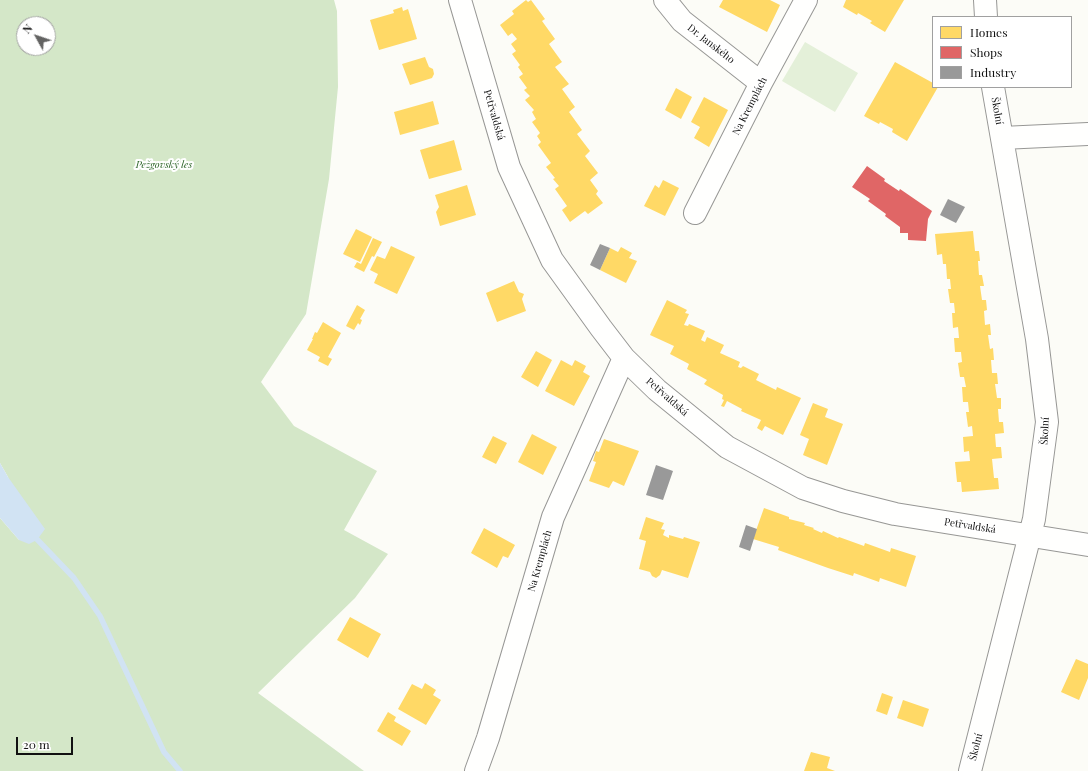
<!DOCTYPE html>
<meta charset="utf-8">
<style>
body{margin:0}
#map{position:relative;width:1088px;height:771px;overflow:hidden;background:#fcfcf7;font-family:"Playfair Display",serif}
canvas{display:block}
.legend{position:absolute;left:932px;top:16px;width:140px;height:72px;box-sizing:border-box;background:#fff;border:1px solid #a0a0a0;margin:0;padding:5px 7px;list-style:none;font-size:12px;color:#111}
.legend li{display:flex;align-items:center;gap:8px;height:20px}
.legend b{width:20px;border:1px solid #a0a0a0}
.north{position:absolute;left:16px;top:16px;width:40px;height:40px;box-sizing:border-box;background:#fff;border:1px solid #a0a0a0;border-radius:50%;rotate:310deg;font-size:11px;font-weight:700;line-height:16px;text-align:center;color:#111}
.north::after{content:'';display:block;margin:auto;width:14px;height:18px;background:#636362;clip-path:polygon(50% 0,100% 100%,50% 72%,0 100%)}
.scale{position:absolute;left:16px;top:737px;width:57px;height:18px;box-sizing:border-box;border:2px solid #111;border-top:0;padding-left:5px;font-size:12px;line-height:14px;white-space:nowrap;color:#111;-webkit-text-stroke:3px #fff;paint-order:stroke}
</style>
<div id="map">
<canvas width="1088" height="771"></canvas>
<ul class="legend">
<li><b style="height:11px;background:#ffd966"></b>Homes</li>
<li><b style="height:11px;background:#e06666"></b>Shops</li>
<li><b style="height:11px;background:#999"></b>Industry</li>
</ul>
<div class="north">N</div>
<div class="scale">20 m</div>
</div>
<script>
const ctx = document.querySelector('canvas').getContext('2d');
ctx.lineJoin = 'round';
function fillPath(path, color) { ctx.fillStyle = color; ctx.fill(path, 'evenodd'); }
const toPath = rows => new Path2D(rows.map(r => 'M' + r).join(''));
function trace(path, color, width, dash) { ctx.strokeStyle = color; ctx.lineWidth = width; ctx.lineCap = dash ? 'butt' : 'round'; ctx.setLineDash(dash || []); ctx.stroke(path); }
function label(font, color, halo, rows, align = 'center') {
  ctx.font = font + ' "Playfair Display",serif'; ctx.lineWidth = 4; ctx.setLineDash([]); ctx.textBaseline = 'middle'; ctx.strokeStyle = halo; ctx.fillStyle = color; for (const [text, x, y, turn = 0] of rows) {
    ctx.save(); ctx.translate(x, y); ctx.rotate((+turn || 0) * Math.PI / 180); ctx.textAlign = isNaN(turn) ? turn : align; if (halo) ctx.strokeText(text, 0, 0); ctx.fillText(text, 0, 0); ctx.restore();
  }
}
const green = toPath([
 [805,42,858,73,835,112,782,81]
]);
const forest = toPath([
 [0,0,334,0,337,11,338,87,329,179,306,314,261,382,294,426,377,471,344,530,388,554,355,598,258,693,364,771,0,771,0,518,19,540,8,477,0,463],
 [24,24,48,24,48,48,24,48]
]);
const water = toPath([
 [0,463,8,477,45,529,37,540,29,544,19,540,0,518]
]);
const homes = toPath([
 [526,0,528,2,531,0,545,19,542,21,555,39,549,44,562,62,555,67,569,84,562,89,575,107,569,112,582,130,577,134,590,151,585,156,598,173,590,180,598,191,596,194,603,203,588,214,585,211,570,222,562,210,567,206,555,189,559,186,553,179,555,178,546,167,551,163,538,145,541,142,537,136,540,133,532,122,536,119,532,112,534,110,525,100,530,96,524,90,527,88,519,77,523,74,518,67,520,65,512,54,516,51,511,44,517,39,512,33,508,36,500,25,514,14,512,11],
 [723,0,770,0,780,5,767,32,719,7],
 [846,0,904,0,885,32,870,23,872,21,858,13,857,15,843,7],
 [402,7,403,11,408,9,417,39,379,50,370,20,394,13,393,10],
 [425,57,429,67,433,69,434,74,432,78,410,85,402,64],
 [895,62,933,83,933,87,938,87,907,141,892,132,893,129,880,122,879,124,864,116],
 [676,88,692,97,681,119,665,110],
 [704,97,728,110,709,147,694,138,700,127,691,122],
 [433,101,439,124,400,135,394,112],
 [454,140,462,170,429,179,420,150],
 [663,180,679,188,665,216,644,206,655,185,659,188],
 [467,185,476,215,440,226,436,212,439,207,435,195],
 [356,229,372,237,360,262,343,254],
 [973,231,975,251,979,251,980,261,978,261,979,275,982,275,984,286,980,286,982,300,986,300,987,310,984,311,985,325,990,324,991,335,988,335,990,349,993,348,994,360,991,360,992,373,997,373,998,384,995,384,997,398,1001,398,1001,409,998,409,999,422,1003,422,1004,433,995,434,996,447,1001,447,1002,458,992,459,994,478,998,478,999,489,962,492,961,482,957,482,955,462,970,461,969,451,964,452,963,437,973,436,972,426,968,427,966,412,969,412,968,402,963,402,962,387,966,387,964,377,960,377,958,363,962,362,961,352,955,352,954,338,959,338,958,327,953,328,952,313,955,313,954,303,950,303,948,289,951,289,950,279,947,279,946,264,943,264,942,254,937,255,935,234],
 [373,238,382,242,374,257,372,256,364,272,354,267,357,262,361,264],
 [391,246,415,257,397,294,374,283,378,274,370,270,377,256,385,259],
 [621,247,632,253,629,258,637,261,626,283,600,270,610,248,618,252],
 [514,281,519,292,524,294,522,299,526,311,497,322,486,293],
 [667,300,687,310,685,313,689,314,684,325,688,326,689,324,705,331,701,340,705,342,707,337,724,345,720,353,740,362,738,367,741,368,743,366,759,374,756,380,776,390,777,387,801,398,783,435,765,426,762,431,757,428,761,420,741,411,742,409,727,401,724,407,721,406,724,400,722,399,723,395,704,384,707,380,687,369,689,364,670,354,674,346,650,335],
 [357,305,365,310,360,319,362,320,360,325,358,323,354,330,346,326],
 [323,322,341,333,328,357,332,359,328,366,318,361,320,357,307,350,313,339,312,339,315,332,317,333],
 [536,351,552,360,538,387,521,377],
 [561,360,572,366,575,360,586,366,583,372,590,376,574,406,545,391],
 [813,403,828,409,825,417,843,424,827,465,803,455,809,439,800,435],
 [532,434,557,447,543,475,518,462],
 [493,436,507,443,496,464,482,457],
 [604,439,639,451,624,486,613,481,609,488,589,481,596,462,593,461,596,451,599,452],
 [764,508,789,517,789,519,805,523,804,525,814,528,813,529,822,533,823,531,838,538,839,537,864,546,865,543,890,552,891,548,916,556,906,587,880,578,879,582,854,573,853,576,828,568,778,550,779,547,753,539],
 [646,517,664,523,661,529,665,530,663,535,669,538,669,535,683,539,684,537,700,542,688,578,662,570,660,575,656,578,652,576,650,572,639,569,646,541,639,539],
 [484,528,515,545,508,558,503,556,497,568,471,553],
 [350,617,381,634,368,658,337,640],
 [1076,659,1088,664,1088,678,1079,700,1061,692],
 [425,683,436,690,433,695,441,700,426,725,398,709,412,684,422,689],
 [882,693,893,697,887,715,876,711],
 [903,700,929,709,923,727,897,718],
 [388,712,396,717,394,721,411,731,402,746,377,731],
 [811,752,830,757,827,768,835,771,804,771]
]);
const shops = toPath([
 [867,166,885,179,884,181,899,191,900,189,932,211,928,219,926,241,908,240,908,233,900,233,900,227,885,216,886,214,868,201,870,199,852,187]
]);
const industry = toPath([
 [948,199,965,207,956,223,940,215],
 [600,244,610,248,600,270,590,265],
 [656,465,673,471,663,500,646,495],
 [746,525,757,529,750,551,739,547]
]);
const stream = toPath([
 [32,534,74,578,100,616,164,752,180,771]
]);
const minor = toPath([
 [460,0,509,167,552,260,601,328,624,358,657,390,727,447,803,488,843,501,895,514,1088,545],
 [665,0,682,21,761,83],
 [985,0,986,17],
 [1002,138,1088,134],
 [695,213,761,83,806,0],
 [476,771,488,738,553,517,624,358],
 [970,771,1034,519,1047,422,1037,339,993,87]
]);
const streetNames = [
 ["Dr. Janského",711,44,38],
 ["Na Kremplách",750,106,-63],
 ["Školní",997,111,80],
 ["Petřvaldská",494,115,74],
 ["Petřvaldská",667,397,41],
 ["Školní",1045,431,-87],
 ["Petřvaldská",970,526,9],
 ["Na Kremplách",540,561,-74],
 ["Školní",976,747,-76]
];
const parkNames = [
 ["Pežgovský les",164,165]
];
fillPath(green, '#e4f0d9');
fillPath(forest, '#d4e7c8');
fillPath(water, '#d1e3f3');
fillPath(homes, '#ffd966');
fillPath(shops, '#e06666');
fillPath(industry, '#999');
trace(stream, '#d1e3f3', 5.5);
trace(minor, '#979795', 24);
trace(minor, '#fffffe', 22);
label('10px', '#111', '#fff', streetNames);
label('italic 10px', '#2b6326', '#fff', parkNames);
</script>
